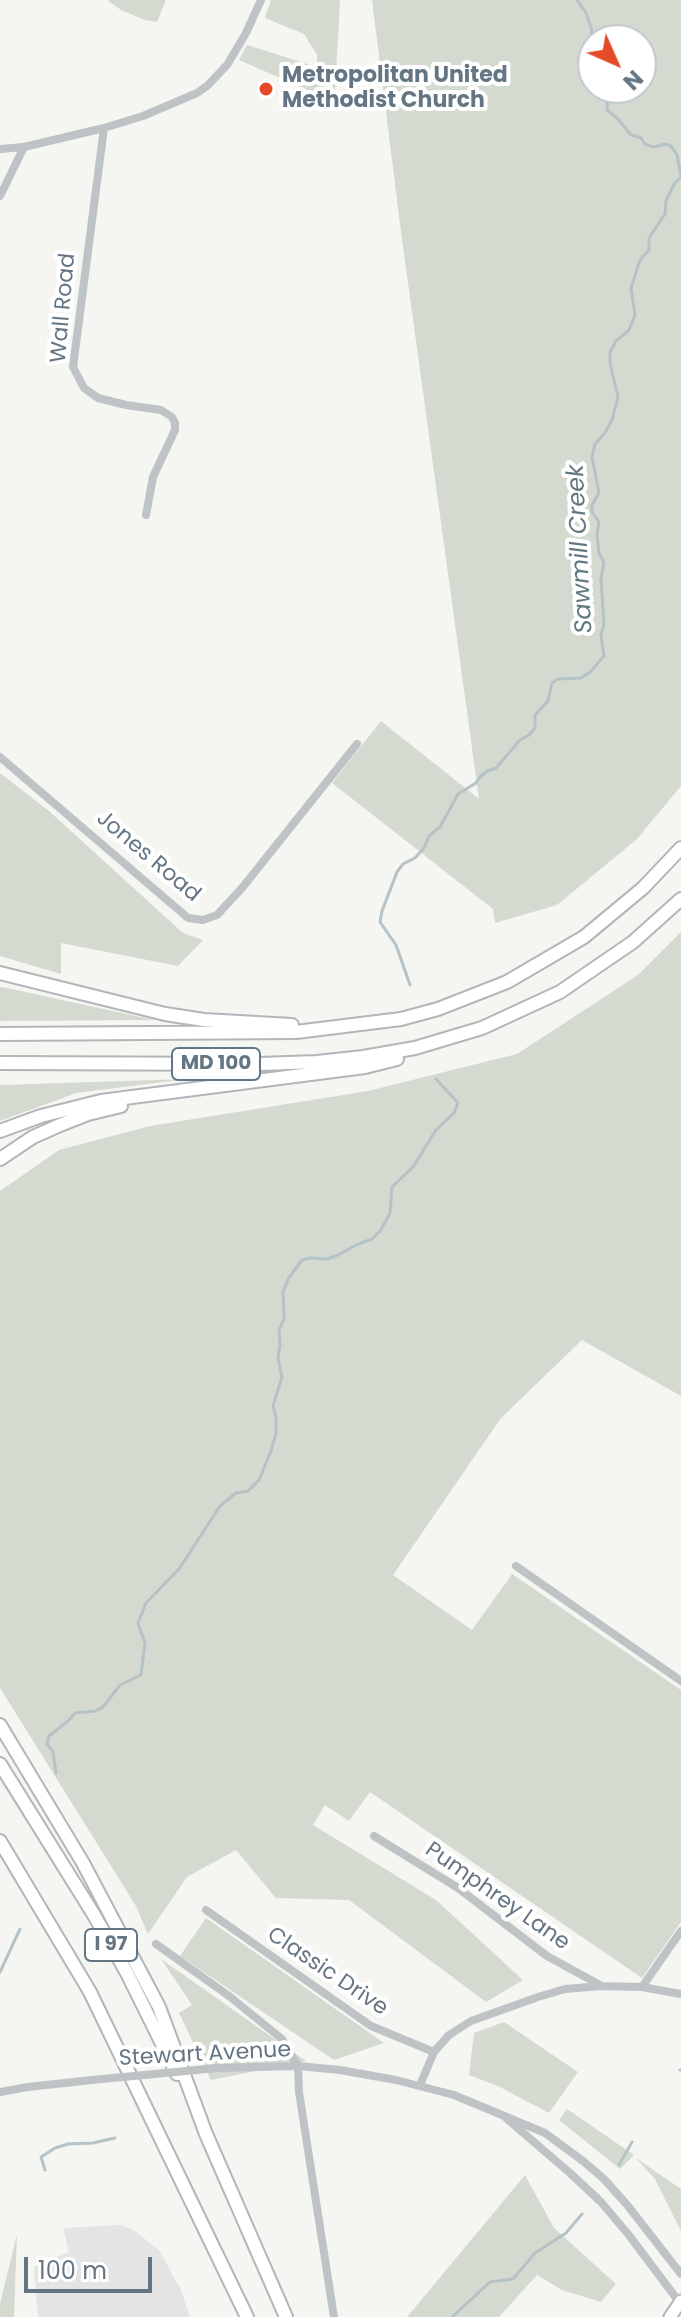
<!DOCTYPE html>
<style>
body{margin:0}
#map{position:relative;width:681px;height:2317px;overflow:hidden;background:#f5f5f2;font-family:Poppins,sans-serif}
canvas{display:block}
.north{position:absolute;left:577px;top:24px;width:80px;height:80px;box-sizing:border-box;background:#fff;border:2px solid #c1c8cd;border-radius:50%;rotate:135deg;font-size:22px;font-weight:700;line-height:32px;text-align:center;color:#647683}
.north::after{content:'';display:block;margin:auto;width:28px;height:36px;background:#e34a25;clip-path:polygon(50% 0,100% 100%,50% 72%,0 100%)}
.scale{position:absolute;left:24px;top:2257px;width:128px;height:36px;box-sizing:border-box;border:4px solid #647683;border-top:0;padding-left:10px;font-size:24px;line-height:28px;white-space:nowrap;color:#647683;-webkit-text-stroke:6px #fff;paint-order:stroke}
</style>
<div id="map">
<canvas width="681" height="2317"></canvas>
<div class="north">N</div>
<div class="scale">100 m</div>
</div>
<script>
const ctx = document.querySelector('canvas').getContext('2d');
ctx.lineJoin = 'round';
function fillPath(path, color) { ctx.fillStyle = color; ctx.fill(path, 'evenodd'); }
const toPath = rows => new Path2D(rows.map(r => 'M' + r).join(''));
function trace(path, color, width, dash) { ctx.strokeStyle = color; ctx.lineWidth = width; ctx.lineCap = dash ? 'butt' : 'round'; ctx.setLineDash(dash || []); ctx.stroke(path); }
function label(font, color, halo, rows, align = 'center') {
  ctx.font = font + ' Poppins,sans-serif'; ctx.lineWidth = 8; ctx.setLineDash([]); ctx.textBaseline = 'middle'; ctx.strokeStyle = halo; ctx.fillStyle = color; for (const [text, x, y, turn = 0] of rows) {
    ctx.save(); ctx.translate(x, y); ctx.rotate((+turn || 0) * Math.PI / 180); ctx.textAlign = isNaN(turn) ? turn : align; if (halo) ctx.strokeText(text, 0, 0); ctx.fillText(text, 0, 0); ctx.restore();
  }
}
const built = toPath([
 [119,2225,132,2229,159,2250,181,2290,190,2317,38,2317,34,2267,69,2252,63,2228]
]);
const green = toPath([
 [107,0,166,0,157,22,145,20,121,10],
 [271,0,340,0,335,91,319,95,239,60,247,45,317,67,317,55,304,34,265,18],
 [372,0,681,0,681,786,637,839,557,905,495,923,493,909,332,783,381,721,479,799,401,232],
 [593,40,641,40,641,88,593,88],
 [0,773,49,811,183,933,203,940,178,966,61,943,61,974,0,956],
 [681,932,681,1396,582,1340,501,1418,393,1575,472,1630,512,1574,681,1690,681,1922,642,1978,370,1792,349,1821,325,1805,313,1825,436,1900,523,1980,486,2002,349,1900,276,1898,236,1850,187,1877,148,1934,136,1906,0,1688,0,1191,59,1150,150,1126,368,1091,517,1054,638,975],
 [0,987,7,988,154,1020,0,1021],
 [187,1079,76,1093,0,1121,0,1085],
 [206,1918,384,2043,334,2060,180,1956],
 [161,1959,306,2061,211,2080,179,2013,192,2005],
 [504,2022,578,2072,549,2113,498,2086,469,2075,474,2033],
 [567,2109,634,2155,620,2169,559,2120],
 [636,2158,681,2189,681,2231,655,2179],
 [525,2175,554,2228,616,2284,601,2302,562,2290,537,2275,499,2317,407,2317],
 [17,2234,14,2317,0,2317,0,2304]
]);
const stream = toPath([
 [577,0,586,13,591,27,593,42],
 [608,88,607,110,617,118,631,135,641,138,645,144,653,147,666,144,671,146,677,155,681,176],
 [410,985,396,945,380,922,382,911,397,872,403,864,415,858,424,848,429,836,440,827,458,794,476,783,480,777,487,771,496,768,520,740,529,735,535,728,535,715,548,701,552,683,558,679,581,678,590,672,604,656,601,635,604,624,601,579,604,563,599,553,597,535,599,522,592,512,592,505,599,493,592,457,595,444,605,433,612,420,618,397,610,363,610,352,616,341,629,330,635,315,631,288,640,260,649,250,649,238,665,214,666,201,674,184,681,177],
 [56,1773,53,1752,47,1744,49,1736,68,1721,75,1713,95,1711,103,1707,120,1685,141,1675,145,1643,138,1623,146,1603,179,1569,220,1506,236,1493,248,1491,259,1480,271,1451,276,1433,276,1417,273,1406,282,1377,278,1358,280,1345,279,1330,284,1319,283,1292,288,1279,302,1260,310,1258,327,1259,338,1255,356,1245,372,1239,381,1230,390,1213,392,1187,413,1167,436,1130,454,1113,458,1103,436,1079],
 [0,1972,20,1929],
 [680,2070,681,2070],
 [619,2165,632,2142],
 [45,2170,41,2157,55,2148,68,2144,93,2143,115,2138],
 [452,2317,490,2282,513,2279,535,2253,566,2233,582,2214]
]);
const minor = toPath([
 [104,128,73,367,84,388,98,398,126,405,161,410,172,417,175,423,175,430,153,477,146,515],
 [0,149,24,147,104,128,143,116,197,93,207,86,227,65,246,33,261,0],
 [0,196,24,147],
 [0,757,188,918,203,920,217,915,242,888,357,744],
 [516,1566,681,1681],
 [374,1836,458,1888,547,1956,600,1985],
 [206,1910,371,2026,434,2052],
 [156,1944,229,1996,282,2039,298,2066],
 [642,1987,681,1931],
 [298,2066,299,2092,334,2317],
 [217,2068,298,2066,340,2070,396,2080,454,2095,545,2133,583,2161,604,2179,628,2206,681,2274],
 [420,2085,434,2052,449,2035,471,2021,538,1997,565,1989,601,1986,642,1987,681,1994],
 [0,2092,28,2087,92,2080],
 [506,2118,570,2173,601,2202,628,2234,680,2303]
]);
const major = toPath([
 [670,2317,681,2301]
]);
const highway = toPath([
 [0,973,165,1014,204,1020,292,1025],
 [0,1034,296,1032,401,1019,438,1009,507,982,584,937,643,888,681,848],
 [0,1063,260,1064,317,1062,363,1057,415,1048,482,1028,560,992,633,942,681,899],
 [0,1131,41,1116,101,1101,365,1067,397,1059],
 [0,1159,33,1137,60,1125,88,1114,121,1106],
 [0,1725,83,1863,159,2007,206,2134,286,2317],
 [0,1764,94,1915,127,1973,177,2074],
 [0,1841,90,1992,247,2317]
]);
const minorBridge = toPath([
 [92,2080,217,2068]
]);
const markers = [
 [266,89,8,"#e34a25"]
];
const shields = [
 [216,1064,88],
 [111,1945,52]
];
const shieldNames = [
 ["MD 100",216,1064],
 ["I 97",111,1945]
];
const poiNames = [
 ["Metropolitan United",282,76],
 ["Methodist Church",282,101]
];
const streetNames = [
 ["Wall Road",64,308,-85],
 ["Jones Road",148,857,40],
 ["Pumphrey Lane",497,1897,35],
 ["Classic Drive",327,1972,34],
 ["Stewart Avenue",205,2055,-3]
];
const waterNames = [
 ["Sawmill Creek",581,549,-93]
];
fillPath(built, '#e3e4e3');
fillPath(green, '#d5dad1');
trace(stream, '#b5c2c6', 3);
trace(major, '#b0b5b9', 15);
trace(highway, '#b2b6b9', 16);
trace(minor, '#bec3c6', 8);
trace(major, '#fff', 11);
trace(highway, '#fff', 12);
trace(minorBridge, '#bec3c6', 8);
for (const [x, y, r, color] of markers) { const dot = new Path2D(); dot.arc(x, y, r, 0, 2 * Math.PI); ctx.fillStyle = color; ctx.fill(dot); trace(dot, '#fff', 3); }
for (const [x, y, w] of shields) { const box = new Path2D(); box.roundRect(x - w / 2, y - 16, w, 32, 6); ctx.fillStyle = '#fff'; ctx.fill(box); trace(box, '#647683', 2); }
label('bold 20px', '#647683', null, shieldNames);
label('bold 22px', '#647683', '#fff', poiNames, 'left');
label('22px', '#647683', '#fff', streetNames);
label('italic 24px', '#60787f', '#fff', waterNames);
</script>
